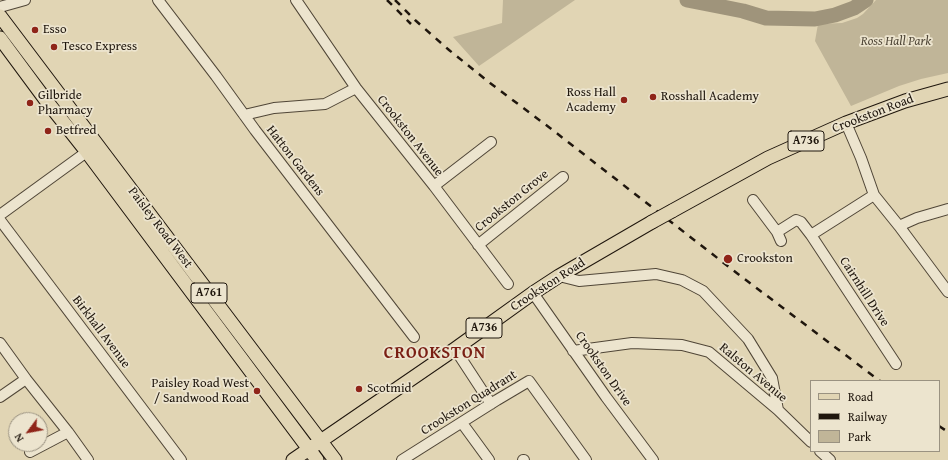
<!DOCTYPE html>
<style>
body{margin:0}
#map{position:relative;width:948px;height:460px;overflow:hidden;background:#e1d5b4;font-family:"Gentium Book Plus",serif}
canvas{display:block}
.legend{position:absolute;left:810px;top:380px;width:130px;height:72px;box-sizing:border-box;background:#ece4ce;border:1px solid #9a9281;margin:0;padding:5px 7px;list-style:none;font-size:12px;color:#1f160d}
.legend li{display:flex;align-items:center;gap:8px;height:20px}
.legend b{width:20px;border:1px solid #9a9281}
.north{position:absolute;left:8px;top:412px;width:40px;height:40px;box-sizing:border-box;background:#ece4ce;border:1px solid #9a9281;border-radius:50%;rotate:238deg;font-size:11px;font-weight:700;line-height:16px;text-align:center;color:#1f160d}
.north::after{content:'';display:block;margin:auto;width:14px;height:18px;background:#8f2418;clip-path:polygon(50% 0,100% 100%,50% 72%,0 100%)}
</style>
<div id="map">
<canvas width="948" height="460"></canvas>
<ul class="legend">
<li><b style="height:5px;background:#e1d5b4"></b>Road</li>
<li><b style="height:5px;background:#1f160d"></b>Railway</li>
<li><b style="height:11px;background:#c0b598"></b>Park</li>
</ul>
<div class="north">N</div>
</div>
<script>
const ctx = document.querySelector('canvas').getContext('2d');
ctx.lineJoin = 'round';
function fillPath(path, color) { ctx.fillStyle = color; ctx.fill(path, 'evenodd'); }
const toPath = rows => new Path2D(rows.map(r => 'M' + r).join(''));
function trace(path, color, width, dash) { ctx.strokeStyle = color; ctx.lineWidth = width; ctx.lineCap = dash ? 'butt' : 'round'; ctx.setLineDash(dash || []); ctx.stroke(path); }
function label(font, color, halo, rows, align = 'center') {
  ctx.font = font + ' "Gentium Book Plus",serif'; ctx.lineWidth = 3.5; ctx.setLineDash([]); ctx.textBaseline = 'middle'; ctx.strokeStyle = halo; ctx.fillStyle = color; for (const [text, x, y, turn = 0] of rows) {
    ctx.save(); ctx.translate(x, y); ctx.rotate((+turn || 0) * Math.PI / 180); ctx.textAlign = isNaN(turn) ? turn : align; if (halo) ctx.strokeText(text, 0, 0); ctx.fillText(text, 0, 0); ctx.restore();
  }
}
const green = toPath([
 [503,0,575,0,479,66,453,37,502,23],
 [876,0,948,0,948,73,921,79,899,86,851,106,815,41,818,24,842,23,857,18,863,14]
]);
const river = toPath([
 [687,0,743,11,766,18,815,19,835,15,854,8,866,0]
]);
const minor = toPath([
 [158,0,216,76,255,130,414,337],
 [296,0,356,88,434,186,508,284],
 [0,7,25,0],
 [244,115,274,108,325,104,356,88],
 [846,123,861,158,874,195,899,226],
 [434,186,491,142],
 [753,200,777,232,796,220,801,222,811,235,874,195],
 [948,209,917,218,899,226,948,292],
 [0,215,92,148],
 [0,220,181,460],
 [777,232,781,241],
 [811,235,896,364],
 [478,245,563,177],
 [559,276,579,281,656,274,682,280,703,291,748,339,772,378,778,410],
 [533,293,606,397,653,460],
 [0,343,26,379,68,432,88,460],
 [455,349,491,404],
 [573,351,632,343,682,345,709,352,778,410,811,442],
 [0,397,26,379],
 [462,423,489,460],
 [820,451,830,460],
 [30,452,68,432],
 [402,460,497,400,529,381,586,460],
 [523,460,524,460]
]);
const major = toPath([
 [0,16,335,460],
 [0,38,45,99,87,152,317,460],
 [672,211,768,158,846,123,905,101,948,89],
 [293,460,455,349,533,293,559,276,652,222]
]);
const rail = toPath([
 [387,0,411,24],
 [395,0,415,20,449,50,490,83,550,128,738,274,880,381],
 [939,426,948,432]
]);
const majorBridge = toPath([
 [652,222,672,211]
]);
const markers = [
 [35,30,4,"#8f2418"],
 [54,47,4,"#8f2418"],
 [653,97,4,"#8f2418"],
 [624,100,4,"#8f2418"],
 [30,103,4,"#8f2418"],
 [48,131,4,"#8f2418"],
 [728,259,5,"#8f2418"],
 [359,389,4,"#8f2418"],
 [257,391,4,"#8f2418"]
];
const shields = [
 [806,141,36],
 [209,293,36],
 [484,328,36]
];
const shieldNames = [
 ["A736",806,141],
 ["A761",209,293],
 ["A736",484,328]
];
const poiNames = [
 ["Esso",43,30],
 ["Tesco Express",62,47],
 ["Ross Hall",616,93,"right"],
 ["Academy",616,108,"right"],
 ["Gilbride",38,96],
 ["Pharmacy",38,111],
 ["Rosshall Academy",661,97],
 ["Betfred",56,131],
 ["Crookston",737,259],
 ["Paisley Road West",249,384,"right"],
 ["/ Sandwood Road",249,399,"right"],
 ["Scotmid",367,389]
];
const parkNames = [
 ["Ross Hall Park",896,42]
];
const streetNames = [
 ["Crookston Road",873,114,-21],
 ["Crookston Avenue",410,136,52],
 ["Hatton Gardens",295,161,52],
 ["Crookston Grove",512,201,-39],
 ["Paisley Road West",160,228,53],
 ["Crookston Road",548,285,-33],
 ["Cairnhill Drive",864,292,57],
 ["Birkhall Avenue",101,332,53],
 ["Crookston Drive",603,369,55],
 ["Ralston Avenue",753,373,40],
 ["Crookston Quadrant",469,403,-32]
];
const districtNames = [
 ["CROOKSTON",435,354]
];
fillPath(green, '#c0b598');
trace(river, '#9f947b', 15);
trace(minor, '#504637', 12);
trace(major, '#1f160d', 15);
trace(minor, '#ece4ce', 10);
trace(major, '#e1d5b4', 13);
trace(rail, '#1f160d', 2.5, [7, 7]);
trace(majorBridge, '#1f160d', 15, []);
trace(majorBridge, '#e1d5b4', 13);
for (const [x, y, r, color] of markers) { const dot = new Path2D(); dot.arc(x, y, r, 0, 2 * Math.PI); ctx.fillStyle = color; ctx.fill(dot); trace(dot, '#ece4ce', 1.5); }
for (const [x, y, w] of shields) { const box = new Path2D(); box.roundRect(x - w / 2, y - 10, w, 20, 3); ctx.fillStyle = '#ece4ce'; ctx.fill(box); trace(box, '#1f160d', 1); }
label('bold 12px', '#1f160d', null, shieldNames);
label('13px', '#1f160d', '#ece4ce', poiNames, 'left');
label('italic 13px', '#4f4637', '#ece4ce', parkNames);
label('13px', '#1f160d', '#ece4ce', streetNames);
ctx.letterSpacing = '1px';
label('bold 17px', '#7a1f14', '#ece4ce', districtNames);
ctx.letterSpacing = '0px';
</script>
